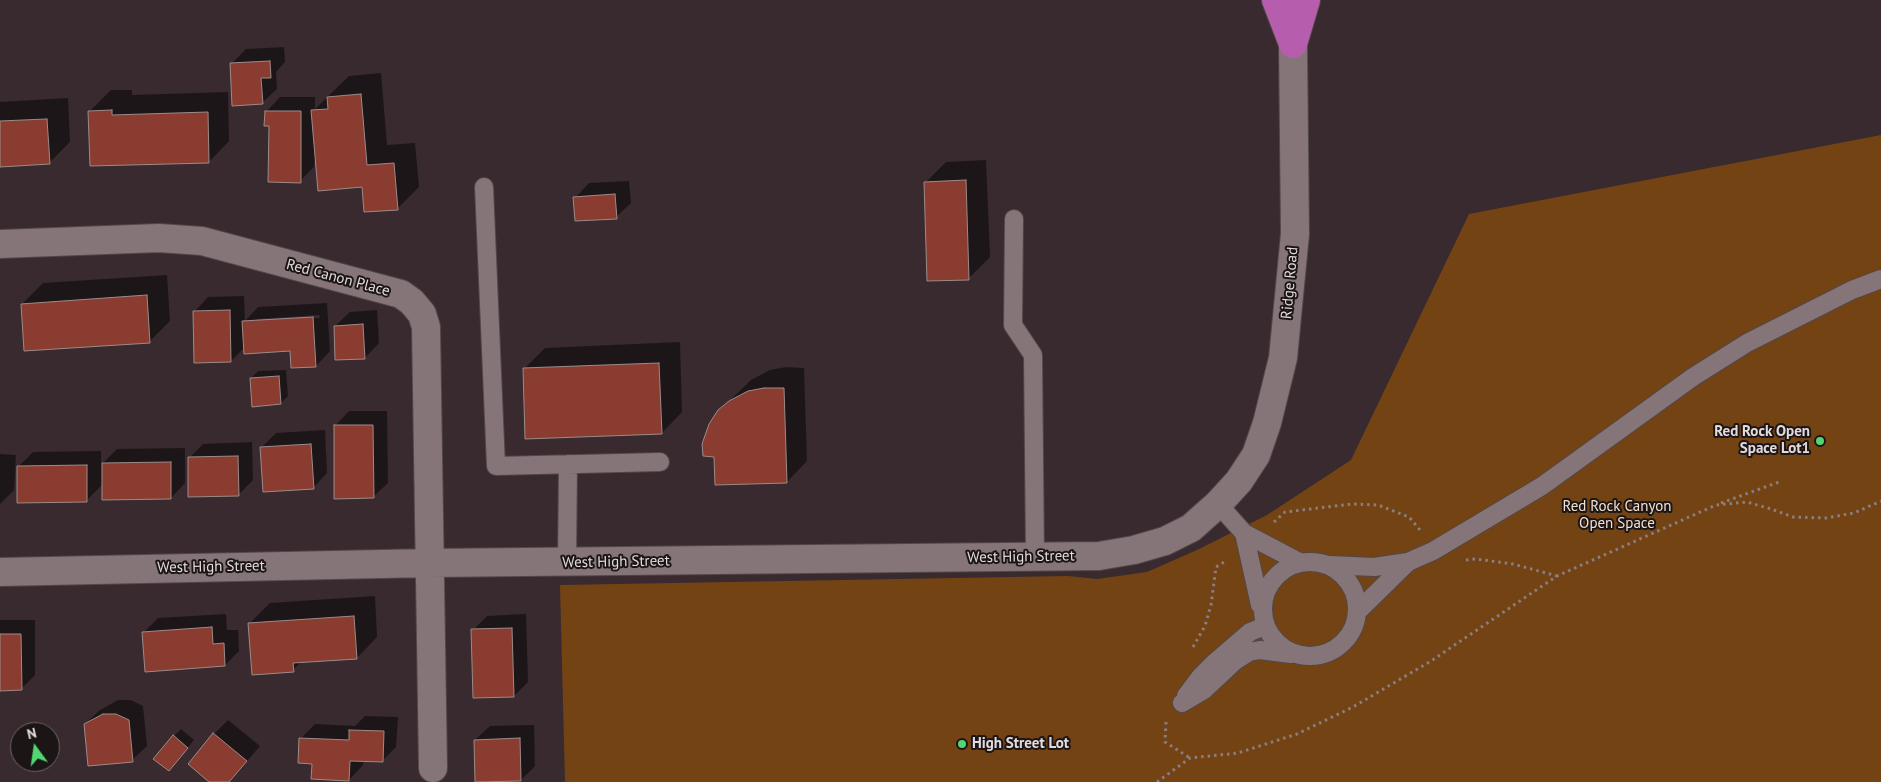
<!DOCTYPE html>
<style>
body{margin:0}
#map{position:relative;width:1881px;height:782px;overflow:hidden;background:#382a2e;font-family:"PT Sans",sans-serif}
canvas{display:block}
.north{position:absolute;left:10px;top:722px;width:50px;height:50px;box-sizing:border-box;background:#1b1516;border:1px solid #6b6465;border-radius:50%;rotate:346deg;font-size:14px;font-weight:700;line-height:20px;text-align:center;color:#e3dadc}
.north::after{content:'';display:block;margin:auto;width:18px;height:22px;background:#52d673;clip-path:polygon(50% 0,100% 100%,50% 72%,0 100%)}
</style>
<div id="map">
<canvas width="1881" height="782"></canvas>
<div class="north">N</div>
</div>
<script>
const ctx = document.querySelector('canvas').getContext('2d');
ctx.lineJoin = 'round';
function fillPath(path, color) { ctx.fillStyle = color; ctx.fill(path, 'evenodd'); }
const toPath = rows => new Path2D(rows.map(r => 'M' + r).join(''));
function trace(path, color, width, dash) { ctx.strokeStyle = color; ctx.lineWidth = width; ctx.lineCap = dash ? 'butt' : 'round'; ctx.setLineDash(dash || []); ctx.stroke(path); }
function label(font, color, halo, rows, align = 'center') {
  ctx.font = font + ' "PT Sans",sans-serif'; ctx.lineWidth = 4; ctx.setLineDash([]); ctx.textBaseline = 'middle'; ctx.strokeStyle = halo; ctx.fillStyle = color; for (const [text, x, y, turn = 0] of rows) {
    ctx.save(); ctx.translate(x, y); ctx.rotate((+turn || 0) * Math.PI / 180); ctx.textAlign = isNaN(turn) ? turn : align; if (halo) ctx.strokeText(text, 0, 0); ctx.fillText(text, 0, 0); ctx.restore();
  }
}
const green = toPath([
 [1881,135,1881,782,565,782,560,585,1068,576,1097,579,1147,572,1197,550,1267,515,1351,460,1469,214]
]);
const shadow = toPath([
 [284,47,285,62,276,72,277,89,262,103,231,64,246,49],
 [381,73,387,145,415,143,419,187,398,208,316,158,315,158,314,167,300,181,270,125,266,112,280,97,315,97,315,109,349,76],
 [111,90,132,90,132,95,228,92,229,141,209,162,90,111],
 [68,98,70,142,49,163,0,166,0,102],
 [986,160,990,257,969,278,925,183,946,162],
 [629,181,631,203,616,217,575,198,589,183],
 [167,275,170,321,149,342,22,304,43,283],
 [244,296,245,321,258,307,327,303,330,351,316,366,292,350,245,347,231,361,194,312,208,297],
 [319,315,320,318,257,322,257,319],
 [377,310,379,343,365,358,335,326,350,312],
 [680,342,682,412,662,433,524,369,545,348],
 [786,367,804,368,807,461,787,482,719,411,751,380,770,370],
 [286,370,288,396,281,403,251,378,258,371],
 [349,411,387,411,388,483,373,497,335,426],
 [325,430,327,473,313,488,262,447,276,433],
 [252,442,253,480,238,495,189,458,203,444],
 [185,448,185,483,171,498,103,484,86,501,18,467,33,452,101,451,101,465,117,449],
 [0,454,16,455,14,490,0,504],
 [375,596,377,637,357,658,302,661,293,670,250,623,270,603],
 [226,614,227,630,238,630,239,651,225,665,143,633,158,618],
 [526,614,528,682,514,696,473,630,487,616],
 [0,620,35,620,35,675,21,689,0,689],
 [118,700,131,700,143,706,147,746,132,760,85,724,100,710],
 [365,716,398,717,396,747,382,761,364,760,363,765,349,780,313,763,301,738,315,724,355,726],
 [228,720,260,746,229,782,211,782,214,734],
 [534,725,535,766,521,780,475,740,490,726],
 [181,729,194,740,176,762,174,736]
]);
const building = toPath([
 [270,61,271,78,261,78,263,104,232,106,230,63,270,61],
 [361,94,367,165,394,163,398,210,364,212,362,187,318,191,311,110,328,109,327,97,361,94],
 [112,110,112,115,208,112,209,163,90,166,88,111,112,110],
 [265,111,301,111,301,183,268,182,269,126,264,126,265,111],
 [47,119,50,164,0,167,0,121,47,119],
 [966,180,969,280,927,281,924,182,966,180],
 [615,194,617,219,575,221,573,197,615,194],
 [147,295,150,343,24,351,21,304,147,295],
 [230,310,231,362,194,363,193,311,230,310],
 [313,317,316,367,291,368,290,351,244,354,242,321,313,317],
 [363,324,365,359,335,360,334,326,363,324],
 [659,363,662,434,525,439,523,368,659,363],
 [279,376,281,404,252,407,250,378,279,376],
 [764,388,784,388,787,483,715,485,714,457,703,456,702,444,709,424,718,410,729,401,748,391,764,388],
 [334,425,373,425,374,498,334,499,334,425],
 [311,444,314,489,263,492,260,447,311,444],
 [238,456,239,496,188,497,188,457,238,456],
 [171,462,171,499,102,500,102,463,171,462],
 [87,465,87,502,17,503,17,466,87,465],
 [354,616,357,659,293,663,294,672,252,675,248,623,354,616],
 [212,627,213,644,224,643,225,666,145,672,142,632,212,627],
 [512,628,514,697,473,698,471,629,512,628],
 [0,634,21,634,22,690,0,691,0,634],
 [103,714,116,714,129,720,133,762,88,766,84,724,103,714],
 [349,730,384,731,383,762,350,761,349,781,311,779,312,764,298,763,299,738,349,740,349,730],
 [213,733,247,761,229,782,209,782,188,764,213,733],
 [173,735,188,748,169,771,153,759,173,735],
 [520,738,521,781,475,782,474,740,520,738]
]);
const path = toPath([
 [1721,503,1779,482],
 [1274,522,1285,512,1352,504,1378,505,1409,517,1420,530],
 [1466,560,1476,559,1513,564,1557,576],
 [1193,647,1205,626,1211,605,1216,567,1226,561],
 [1166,722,1165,742,1190,758],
 [1157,782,1190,758,1238,753,1297,734,1353,707,1431,661,1557,576,1716,505,1747,502,1771,509,1793,517,1826,518,1854,513,1881,501]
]);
const service = toPath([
 [484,187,496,466,660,462],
 [1014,219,1013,325,1033,355,1035,557],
 [1218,504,1244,533,1260,605],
 [1244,533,1299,562],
 '1263 609a47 47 0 1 1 94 0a47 47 0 1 1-94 0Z',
 [567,562,568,464],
 [1330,565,1374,567,1408,562,1433,551,1542,486,1693,377,1747,343,1852,290,1881,279],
 [1358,611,1408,562],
 [1186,696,1201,676,1214,663,1250,632,1265,626],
 [1182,703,1204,690,1235,661,1249,652,1260,650,1291,654]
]);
const minor = toPath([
 [0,244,159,238,202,241,401,294,412,302,422,314,426,327,433,768],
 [0,572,429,563,1099,556,1134,550,1165,541,1191,528,1218,504,1239,481,1256,455,1267,423,1283,358,1295,234,1293,44]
]);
const trunk = toPath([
 [1276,0,1293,44],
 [1293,44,1306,0]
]);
const markers = [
 [1820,441,5,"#52d673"],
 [962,744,5,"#52d673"]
];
const streetNames = [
 ["Red Canon Place",338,278,15],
 ["Ridge Road",1290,283,-85],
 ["West High Street",1021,557,-1],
 ["West High Street",616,562,-1],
 ["West High Street",211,567,-1]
];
const poiNames = [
 ["Red Rock Open",1810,432],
 ["Space Lot1",1810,449],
 ["High Street Lot",972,744,"left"]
];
const parkNames = [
 ["Red Rock Canyon",1617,507],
 ["Open Space",1617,524]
];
fillPath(green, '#744313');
fillPath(shadow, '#0007');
fillPath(building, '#8b3c31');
trace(building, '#9c8b88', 1);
trace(service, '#524749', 20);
trace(minor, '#524749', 30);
trace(trunk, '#524749', 30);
trace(path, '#897e81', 3, [2.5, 4]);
trace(service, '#857579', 18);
trace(minor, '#857579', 28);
trace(trunk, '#b65ead', 28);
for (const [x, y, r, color] of markers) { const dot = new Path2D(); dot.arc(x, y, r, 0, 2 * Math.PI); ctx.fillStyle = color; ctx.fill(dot); trace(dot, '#1b1516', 2); }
label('15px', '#e3dadc', '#1b1516', streetNames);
label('bold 15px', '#e3dadc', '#1b1516', poiNames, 'right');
label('15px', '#f3e1d2', '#1b1516', parkNames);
</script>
